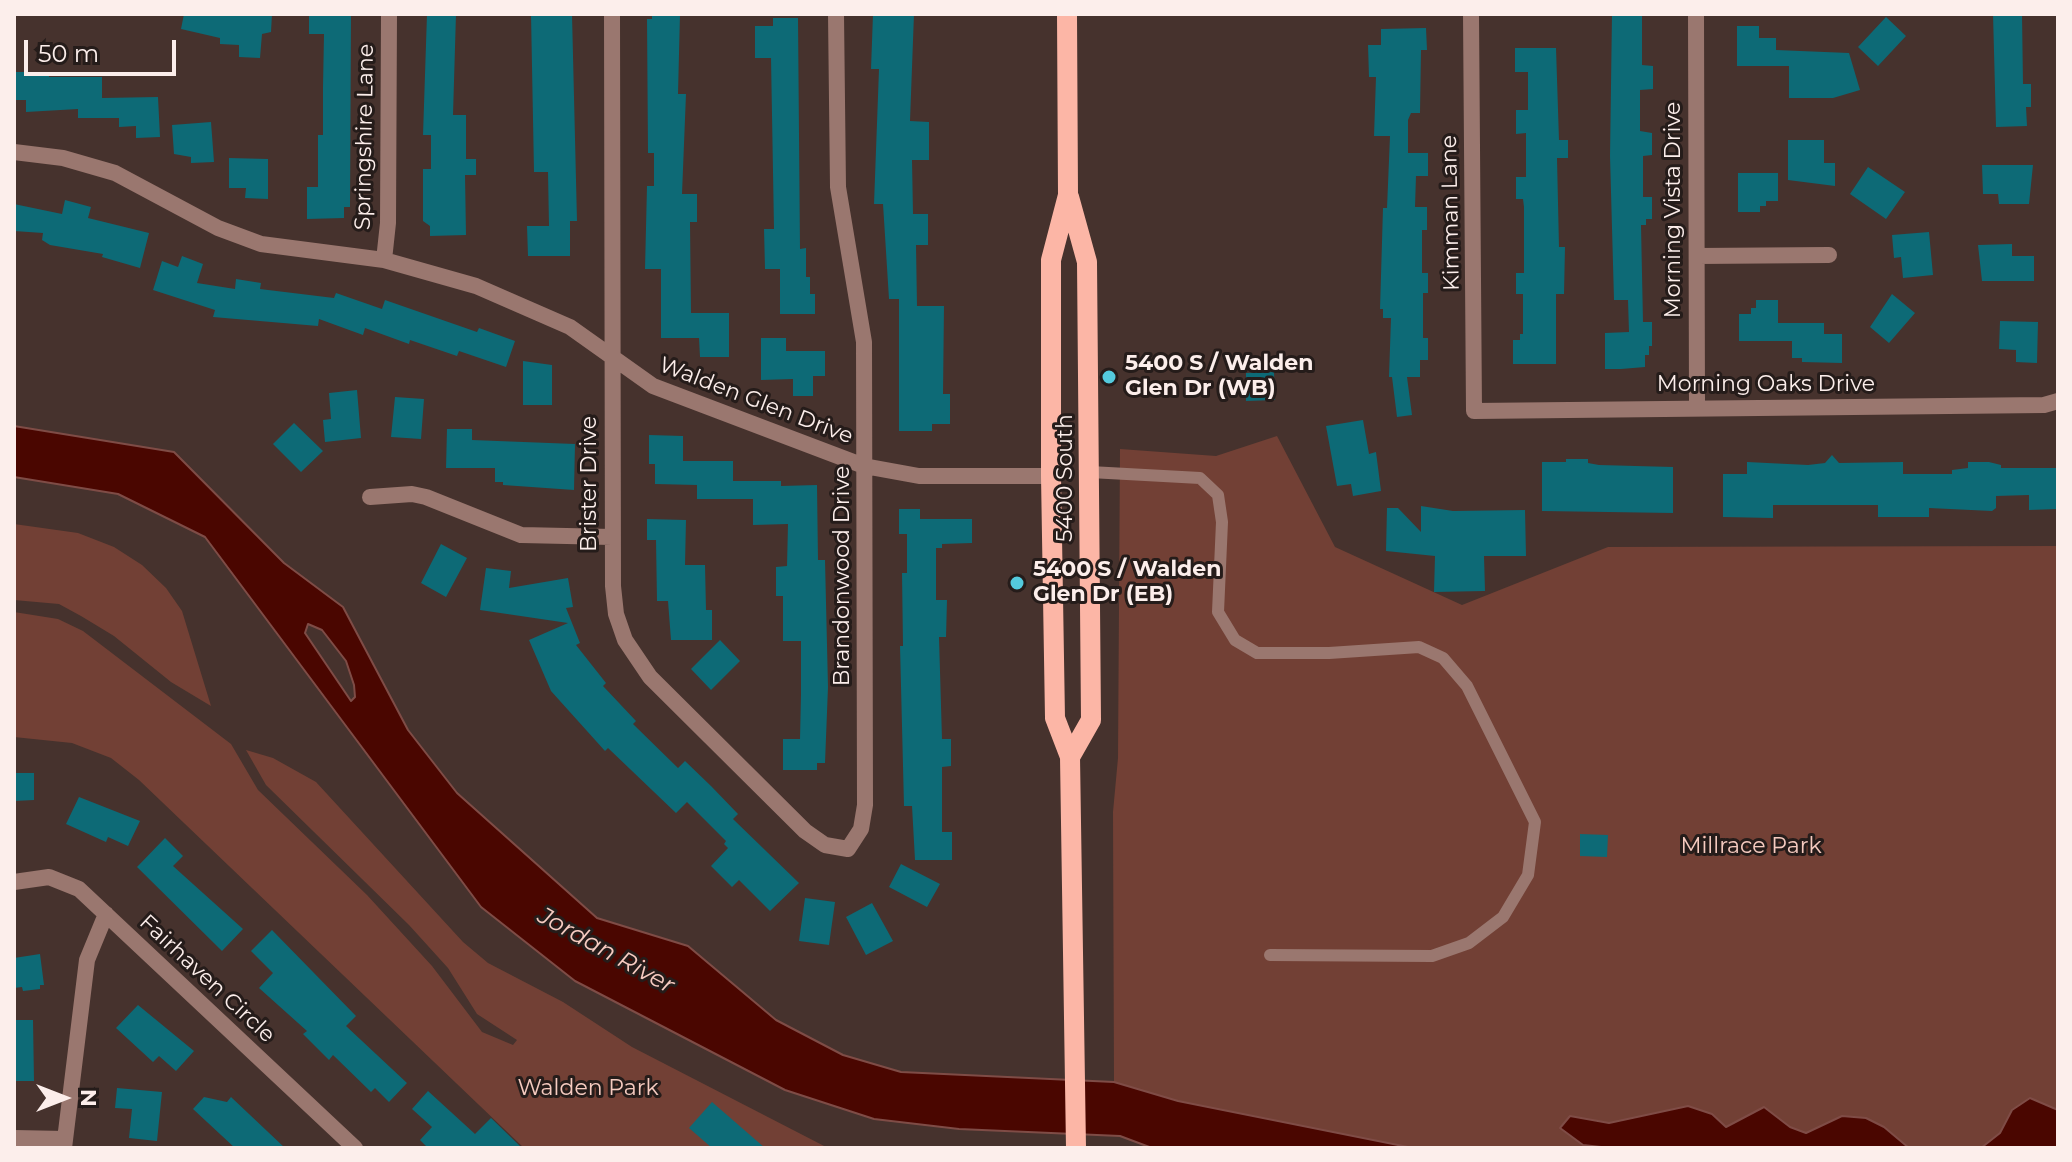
<!DOCTYPE html>
<style>
body{margin:0}
#map{position:relative;width:2072px;height:1162px;overflow:hidden;background:#46322d;font-family:Montserrat,sans-serif}
canvas{display:block}
.frame{position:absolute;inset:0;border:16px solid #fceeeb;pointer-events:none}
.north{position:absolute;left:24px;top:1058px;width:80px;height:80px;-webkit-text-stroke:6px #251c1a;paint-order:stroke;rotate:90deg;font-size:22px;font-weight:700;line-height:32px;text-align:center;color:#fceeeb}
.north::after{content:'';display:block;margin:auto;width:28px;height:36px;background:#fceeeb;clip-path:polygon(50% 0,100% 100%,50% 72%,0 100%)}
.scale{position:absolute;left:24px;top:40px;width:152px;height:36px;box-sizing:border-box;border:4px solid #fceeeb;border-top:0;padding-left:10px;font-size:24px;line-height:28px;white-space:nowrap;color:#fceeeb;-webkit-text-stroke:6px #251c1a;paint-order:stroke}
</style>
<div id="map">
<canvas width="2072" height="1162"></canvas>
<div class="frame"></div>
<div class="north">N</div>
<div class="scale">50 m</div>
</div>
<script>
const ctx = document.querySelector('canvas').getContext('2d');
ctx.lineJoin = 'round';
function fillPath(path, color) { ctx.fillStyle = color; ctx.fill(path, 'evenodd'); }
const toPath = rows => new Path2D(rows.map(r => 'M' + r).join(''));
function trace(path, color, width, dash) { ctx.strokeStyle = color; ctx.lineWidth = width; ctx.lineCap = dash ? 'butt' : 'round'; ctx.setLineDash(dash || []); ctx.stroke(path); }
function label(font, color, halo, rows, align = 'center') {
  ctx.font = font + ' Montserrat,sans-serif'; ctx.lineWidth = 6; ctx.setLineDash([]); ctx.textBaseline = 'middle'; ctx.strokeStyle = halo; ctx.fillStyle = color; for (const [text, x, y, turn = 0] of rows) {
    ctx.save(); ctx.translate(x, y); ctx.rotate((+turn || 0) * Math.PI / 180); ctx.textAlign = isNaN(turn) ? turn : align; if (halo) ctx.strokeText(text, 0, 0); ctx.fillText(text, 0, 0); ctx.restore();
  }
}
const green = toPath([
 [1277,436,1335,547,1462,605,1608,547,2058,546,2058,1148,1413,1148,1178,1101,1114,1082,1113,812,1118,758,1120,449,1216,456],
 [14,524,78,533,114,547,142,565,166,588,182,611,211,706,171,682,114,636,81,616,59,604,14,600],
 [14,612,58,619,83,631,231,744,258,790,367,895,432,966,482,1032,513,1045,517,1040,477,1014,448,968,409,925,266,785,246,750,273,758,316,782,463,942,488,963,563,1002,632,1047,828,1148,524,1148,139,780,111,758,72,743,14,737]
]);
const water = toPath([
 [14,426,174,452,284,563,343,607,408,730,457,793,597,918,688,946,776,1020,843,1055,901,1072,1114,1082,1178,1101,1413,1148,1152,1148,1120,1136,959,1129,874,1119,785,1090,575,981,481,907,205,537,118,494,14,477,14,426],
 [308,624,322,630,346,661,354,685,355,697,351,701,305,633,308,624],
 [2030,1098,2058,1110,2058,1148,1981,1148,2000,1133,2012,1110,2030,1098],
 [1688,1106,1712,1114,1726,1127,1764,1107,1790,1127,1806,1133,1842,1116,1866,1118,1884,1127,1909,1148,1610,1148,1583,1145,1560,1128,1570,1116,1609,1123,1688,1106]
]);
const building = toPath([
 [184,14,272,14,271,32,262,34,260,58,239,57,239,45,220,44,220,38,181,29],
 [309,14,351,14,350,207,344,207,344,218,307,219,307,187,318,187,318,135,323,135,323,87,324,34,309,34],
 [427,14,456,14,453,115,466,115,466,159,476,159,476,175,465,175,466,235,430,236,430,226,423,221,423,169,431,169,431,135,423,135],
 [531,14,572,14,577,221,570,221,570,256,528,256,527,226,549,226,548,172,534,172],
 [652,14,680,14,678,94,686,94,682,194,697,194,697,222,690,222,691,313,729,313,729,357,700,357,699,338,661,338,661,269,645,269,647,186,654,186,654,153,648,153,647,19,652,19],
 [873,14,914,14,910,121,929,122,929,160,912,160,913,214,928,214,928,245,916,245,917,306,944,306,943,394,950,394,950,424,932,424,932,431,899,431,899,299,889,299,883,204,874,204,879,69,871,69],
 [1612,14,1642,14,1642,65,1653,66,1653,89,1640,90,1640,131,1652,133,1652,155,1643,156,1643,197,1652,197,1652,219,1646,219,1646,225,1641,225,1643,322,1652,322,1652,346,1649,346,1649,355,1645,355,1645,367,1621,369,1605,369,1605,333,1629,332,1628,300,1614,300,1610,156],
 [1993,14,2022,14,2023,84,2031,84,2031,107,2026,107,2027,126,1996,127],
 [1886,17,1906,36,1878,66,1858,47],
 [773,18,798,18,800,249,806,248,806,277,810,277,810,294,815,294,815,314,780,314,780,269,765,269,764,229,774,229,771,58,755,58,755,26,773,26],
 [1737,26,1759,26,1759,38,1776,38,1776,50,1849,53,1860,90,1833,98,1789,98,1789,66,1737,66],
 [1426,28,1427,50,1421,50,1420,113,1411,113,1408,120,1408,153,1428,153,1428,176,1416,176,1415,207,1427,207,1427,230,1422,230,1422,273,1428,273,1428,293,1423,293,1423,338,1428,338,1428,360,1420,360,1420,377,1407,377,1412,415,1397,417,1392,377,1389,377,1391,318,1383,318,1383,309,1380,309,1383,208,1387,208,1390,136,1374,136,1376,77,1369,77,1368,45,1381,45,1381,29],
 [1515,48,1556,48,1559,140,1568,140,1568,158,1557,158,1559,247,1565,247,1564,294,1556,294,1556,364,1513,364,1513,340,1520,340,1520,334,1523,334,1523,294,1516,294,1516,273,1524,273,1524,207,1523,199,1516,199,1516,177,1526,177,1526,133,1516,134,1516,110,1528,110,1528,72,1515,72],
 [14,72,49,72,49,77,102,77,102,98,158,97,160,137,136,138,136,126,119,127,119,118,78,118,78,109,26,112,26,100,14,100],
 [211,122,214,162,191,163,191,157,174,154,172,125],
 [1788,140,1824,140,1824,163,1835,163,1835,186,1788,180],
 [229,158,268,159,268,199,245,198,246,188,229,188],
 [1982,165,2033,165,2029,204,1999,204,1998,194,1983,194],
 [1868,167,1905,192,1886,219,1850,194],
 [1738,173,1778,173,1778,201,1766,201,1766,206,1760,206,1760,212,1738,212],
 [65,200,91,207,88,218,149,233,140,268,102,257,103,254,50,245,42,240,43,233,14,231,14,204,62,214],
 [1929,232,1933,275,1903,278,1901,257,1894,258,1892,235],
 [2012,244,2012,256,2034,256,2034,281,1982,281,1978,245],
 [182,256,203,264,197,283,235,289,236,279,261,283,260,289,334,298,336,293,382,309,385,300,477,332,479,328,515,341,506,367,459,351,457,356,410,340,409,344,365,328,363,335,319,319,318,326,213,317,215,310,153,290,162,261,178,267],
 [1892,294,1915,313,1889,343,1870,327],
 [1756,300,1778,300,1778,323,1824,323,1824,334,1842,334,1842,363,1802,362,1802,358,1792,358,1792,341,1739,341,1739,314,1751,314,1751,308,1756,308],
 [2000,321,2038,322,2037,363,2016,362,2016,350,1999,349],
 [761,338,786,338,786,351,825,351,825,376,813,376,813,396,793,396,793,379,761,380],
 [523,361,552,365,552,405,523,405],
 [1274,372,1275,400,1246,401,1246,373],
 [357,390,361,438,325,442,323,420,331,419,329,393],
 [395,397,424,399,421,439,391,437],
 [1363,420,1369,454,1376,452,1381,491,1353,496,1351,484,1337,486,1326,426],
 [294,423,323,451,301,472,273,444],
 [447,429,472,429,472,440,575,444,574,490,503,485,503,482,495,482,495,468,446,468],
 [649,435,683,436,683,461,733,461,733,481,781,481,781,486,817,485,818,560,825,560,828,687,825,763,817,763,817,770,783,770,783,739,800,739,801,694,801,641,783,641,783,596,776,596,776,567,787,566,788,524,753,525,753,499,697,499,697,485,655,484,655,464,649,464],
 [1832,455,1839,463,1903,462,1903,474,1952,474,1952,470,1968,468,1968,462,1989,462,2001,465,2001,468,2058,468,2058,509,2029,510,2029,495,1996,496,1996,508,1992,511,1929,508,1929,517,1878,517,1878,505,1773,505,1773,518,1723,517,1723,474,1747,474,1747,462,1808,465,1825,463],
 [1566,459,1588,459,1588,463,1599,465,1673,467,1673,513,1542,511,1542,462,1566,462],
 [1421,506,1453,511,1525,510,1526,556,1484,556,1485,591,1434,592,1435,556,1386,551,1387,508,1398,508,1421,532],
 [899,509,920,509,920,519,972,519,972,543,942,544,942,548,936,548,936,600,947,600,946,637,939,637,942,739,951,739,951,766,942,767,942,832,952,832,952,860,915,860,912,806,904,806,900,646,903,646,902,573,907,573,907,534,899,534],
 [647,519,686,520,685,565,705,565,706,610,712,610,712,640,671,640,668,601,657,601,656,540,647,540],
 [441,544,467,558,446,597,421,583],
 [486,568,511,571,509,588,568,578,573,607,566,608,580,643,576,645,606,683,603,686,636,721,633,724,678,768,685,761,711,786,738,814,733,819,799,883,770,911,739,880,732,887,711,866,728,848,724,844,726,841,687,802,676,813,608,748,605,751,551,691,529,640,568,623,480,610],
 [720,640,740,661,711,690,691,669],
 [14,773,34,773,34,800,14,801],
 [79,797,140,821,128,846,108,837,106,842,66,824],
 [1580,834,1608,835,1607,857,1580,856],
 [165,838,183,856,173,866,243,929,222,951,137,867],
 [901,864,940,884,927,907,889,887],
 [805,898,835,902,829,945,799,941],
 [872,903,893,941,866,955,846,917],
 [272,930,356,1016,346,1026,407,1083,389,1102,375,1088,371,1092,333,1055,329,1060,303,1034,307,1031,259,988,273,973,251,951],
 [40,954,44,985,40,985,40,989,23,991,22,987,14,988,14,958],
 [138,1005,194,1051,176,1071,159,1056,153,1062,116,1028],
 [14,1020,33,1020,34,1081,14,1081],
 [117,1088,162,1092,157,1141,129,1138,132,1109,115,1108],
 [428,1091,475,1134,491,1118,522,1148,428,1148,420,1140,432,1127,412,1109],
 [204,1097,227,1102,231,1097,285,1148,235,1148,193,1109],
 [712,1102,765,1148,712,1148,689,1128]
]);
const service = toPath([
 [1090,472,1200,478,1218,495,1222,522,1218,612,1235,640,1257,653,1329,653,1419,647,1443,658,1467,686,1535,822,1528,875,1503,917,1469,943,1432,956,1270,955]
]);
const minor = toPath([
 [612,14,613,586,616,614,625,640,650,677,805,831,825,845,848,849,861,829,865,805,864,342,838,187,836,14],
 [1471,14,1474,411,2044,405,2058,401],
 [1696,14,1697,406],
 [14,152,63,158,115,173,218,228,261,244,384,260,476,286,570,327,653,386,864,466,919,476,1051,476],
 [1697,256,1829,255],
 [384,260,388,223,389,14],
 [370,497,412,494,426,497,521,535,612,537],
 [14,882,49,877,79,889,355,1148],
 [14,1138,65,1139],
 [64,1148,87,960,106,914]
]);
const primary = toPath([
 [1067,14,1068,195,1051,260,1051,476,1055,718,1070,757,1076,1148],
 [1069,197,1087,262,1091,720,1070,757]
]);
const markers = [
 [1109,377,8,"#54cadd"],
 [1017,583,8,"#54cadd"]
];
const streetNames = [
 ["Springshire Lane",365,137,-89],
 ["Morning Vista Drive",1674,210,-90],
 ["Kimman Lane",1451,213,-91],
 ["Morning Oaks Drive",1766,385],
 ["Walden Glen Drive",756,401,21],
 ["5400 South",1066,478,-90],
 ["Brister Drive",590,484,-90],
 ["Brandonwood Drive",843,576,-90],
 ["Fairhaven Circle",207,979,43]
];
const poiNames = [
 ["5400 S / Walden",1125,364],
 ["Glen Dr (WB)",1125,389],
 ["5400 S / Walden",1033,570],
 ["Glen Dr (EB)",1033,595]
];
const parkNames = [
 ["Millrace Park",1751,847],
 ["Walden Park",588,1089]
];
const waterNames = [
 ["Jordan River",606,951,29]
];
fillPath(green, '#724035');
fillPath(water, '#4a0600');
trace(water, '#7f4c46', 2);
fillPath(building, '#0d6a76');
trace(service, '#9a776f', 12);
trace(minor, '#9a776f', 16);
trace(primary, '#fcb6a6', 20);
for (const [x, y, r, color] of markers) { const dot = new Path2D(); dot.arc(x, y, r, 0, 2 * Math.PI); ctx.fillStyle = color; ctx.fill(dot); trace(dot, '#251c1a', 3); }
label('22px', '#fceeeb', '#251c1a', streetNames);
label('bold 22px', '#fceeeb', '#251c1a', poiNames, 'left');
label('22px', '#f6cbc0', '#251c1a', parkNames);
label('italic 24px', '#f8ccc2', '#251c1a', waterNames);
</script>
